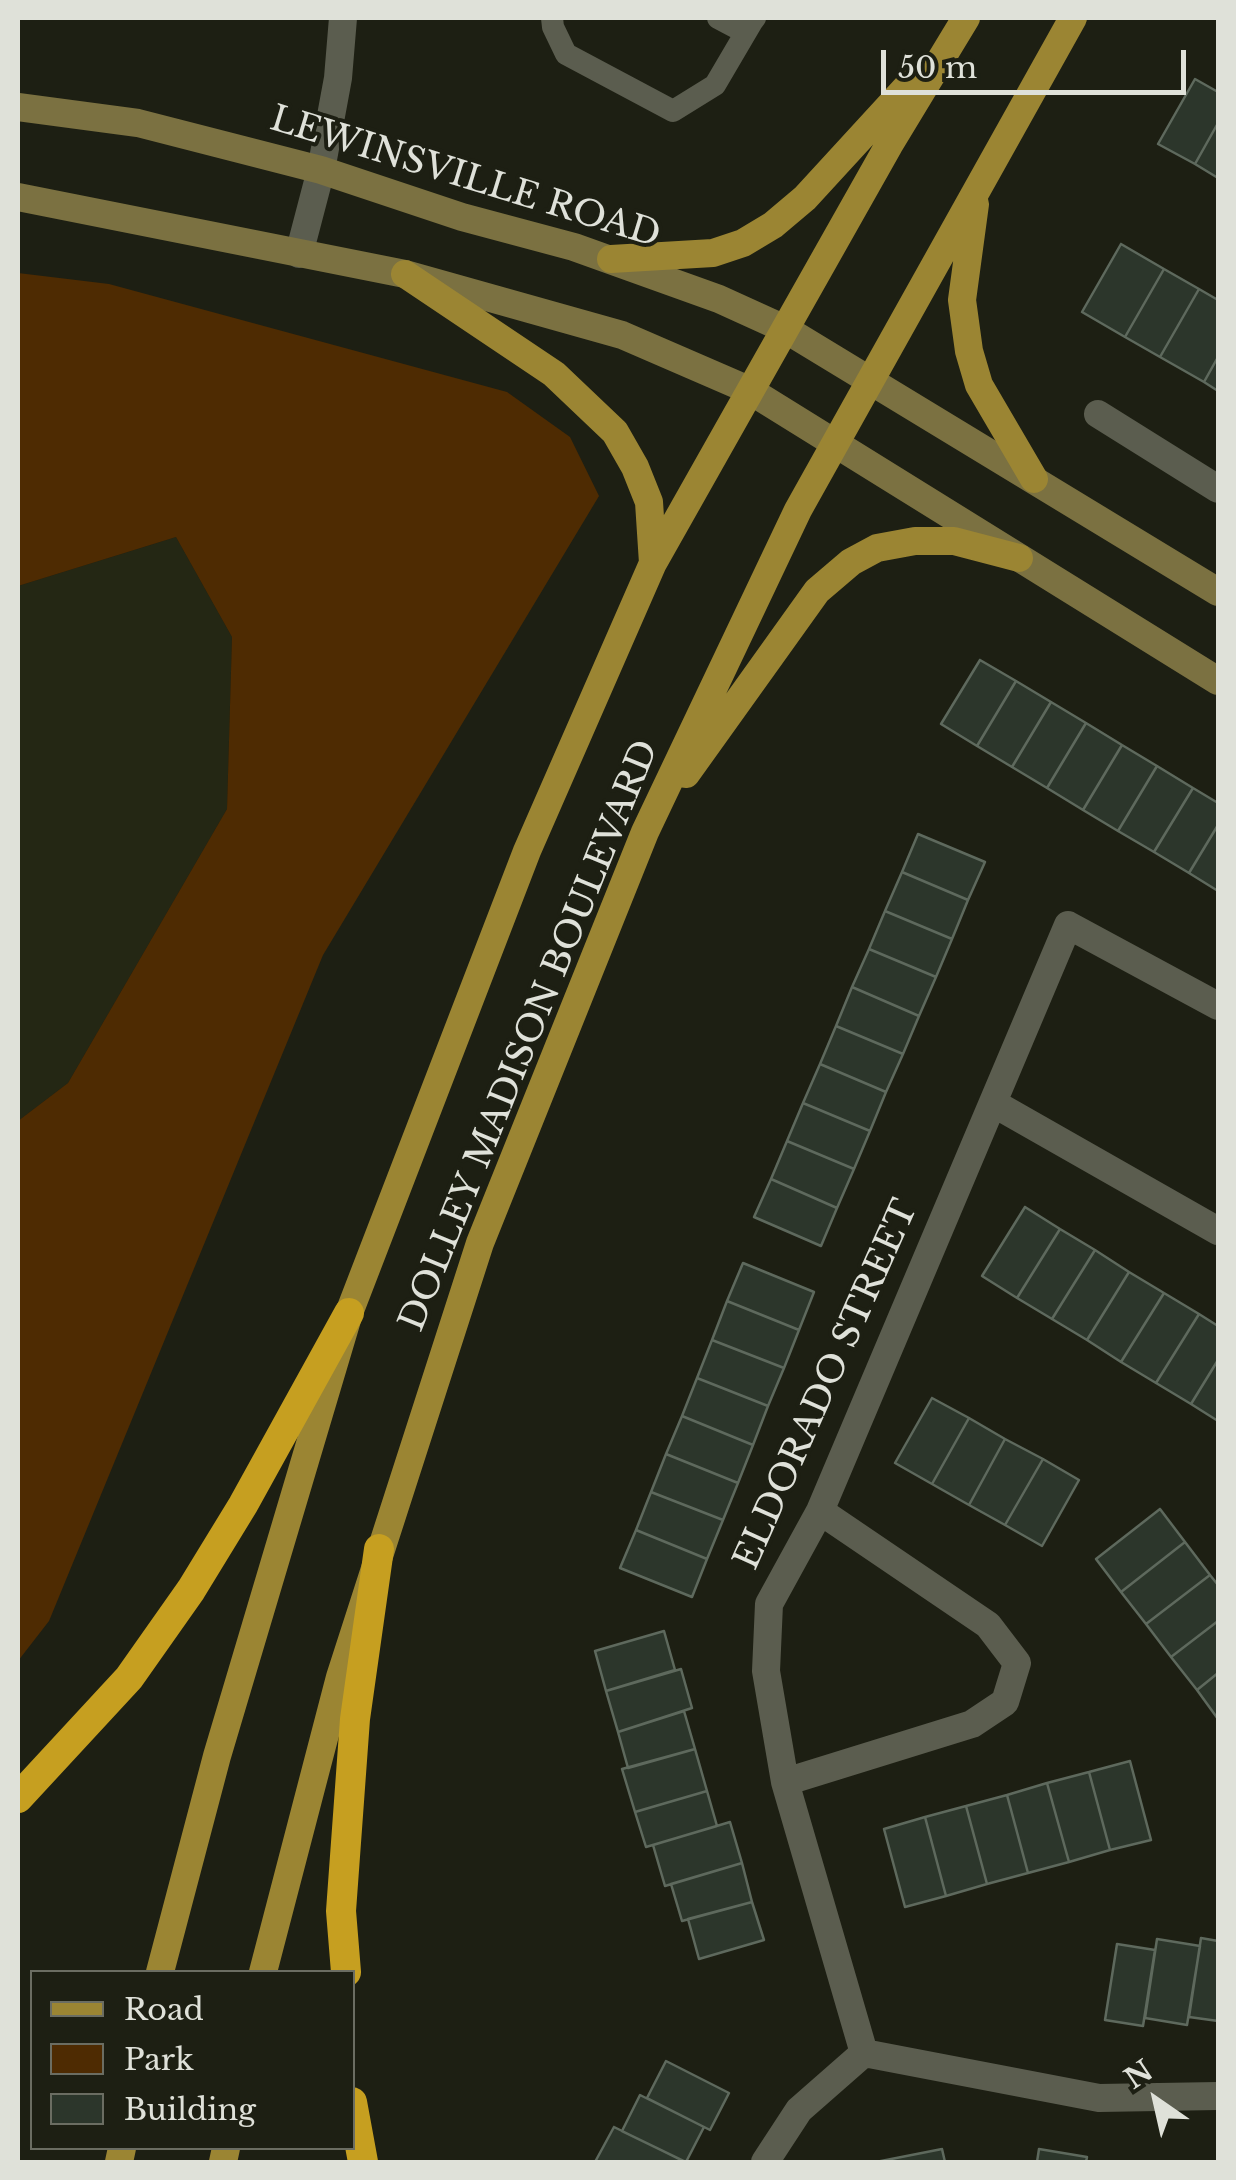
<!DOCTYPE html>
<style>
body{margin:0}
#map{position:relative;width:1236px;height:2180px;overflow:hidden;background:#1d1f13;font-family:"Libre Baskerville",serif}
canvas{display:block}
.frame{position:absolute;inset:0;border:20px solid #dfe1d9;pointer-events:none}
.legend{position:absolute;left:30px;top:1970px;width:325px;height:180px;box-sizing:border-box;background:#1d1f13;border:2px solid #6b6d62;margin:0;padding:12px 18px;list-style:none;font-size:30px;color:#dfe1d9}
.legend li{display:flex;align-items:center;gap:20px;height:50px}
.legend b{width:50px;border:2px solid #6b6d62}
.north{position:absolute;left:1106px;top:2050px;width:100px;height:100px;-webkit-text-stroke:8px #1d1f13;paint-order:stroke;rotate:326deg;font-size:28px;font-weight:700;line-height:40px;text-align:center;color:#dfe1d9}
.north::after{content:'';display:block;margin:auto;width:35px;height:45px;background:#dfe1d9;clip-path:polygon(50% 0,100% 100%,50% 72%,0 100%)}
.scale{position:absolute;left:881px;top:50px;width:305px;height:45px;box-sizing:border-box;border:5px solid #dfe1d9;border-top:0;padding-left:12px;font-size:30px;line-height:35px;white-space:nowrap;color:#dfe1d9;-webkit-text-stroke:8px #1d1f13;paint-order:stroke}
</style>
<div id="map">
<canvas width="1236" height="2180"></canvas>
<div class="frame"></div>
<ul class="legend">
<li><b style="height:12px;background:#9b8533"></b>Road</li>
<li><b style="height:28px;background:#4e2b02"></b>Park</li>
<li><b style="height:28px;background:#2c362b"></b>Building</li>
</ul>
<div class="north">N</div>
<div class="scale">50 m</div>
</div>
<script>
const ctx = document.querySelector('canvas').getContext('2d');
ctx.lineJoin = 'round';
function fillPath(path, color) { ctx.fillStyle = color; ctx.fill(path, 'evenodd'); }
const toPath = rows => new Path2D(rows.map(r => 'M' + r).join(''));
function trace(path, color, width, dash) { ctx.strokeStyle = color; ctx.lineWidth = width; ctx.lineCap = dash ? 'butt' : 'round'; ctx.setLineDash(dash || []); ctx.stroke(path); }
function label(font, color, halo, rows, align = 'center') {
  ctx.font = font + ' "Libre Baskerville",serif'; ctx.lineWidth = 8; ctx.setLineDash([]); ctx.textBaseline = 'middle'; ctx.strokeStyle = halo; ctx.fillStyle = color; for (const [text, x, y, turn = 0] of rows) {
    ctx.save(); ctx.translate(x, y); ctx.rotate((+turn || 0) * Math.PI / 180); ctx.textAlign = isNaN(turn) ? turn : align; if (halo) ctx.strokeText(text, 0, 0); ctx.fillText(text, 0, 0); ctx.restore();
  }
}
const built = toPath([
 [176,537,232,637,227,809,68,1083,18,1121,18,586]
]);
const green = toPath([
 [18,273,109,284,507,392,570,437,599,496,323,955,49,1621,18,1661,18,1121,68,1083,227,809,232,637,176,537,18,586]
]);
const building = toPath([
 [1195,79,1218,92,1218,123,1195,164,1158,144,1195,79],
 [1218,123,1218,178,1195,164,1218,123],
 [1121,244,1164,269,1125,337,1082,312,1121,244],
 [1164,269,1199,289,1160,357,1125,337,1164,269],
 [1199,289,1218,300,1218,357,1204,382,1160,357,1199,289],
 [1218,357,1218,391,1204,382,1218,357],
 [980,660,1016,681,977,746,941,724,980,660],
 [1016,681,1051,702,1012,767,977,746,1016,681],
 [1051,702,1086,723,1047,788,1012,767,1051,702],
 [1086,723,1122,745,1083,810,1047,788,1086,723],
 [1122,745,1157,766,1118,831,1083,810,1122,745],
 [1157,766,1193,788,1154,852,1118,831,1157,766],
 [1193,788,1218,803,1218,825,1189,873,1154,852,1193,788],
 [1218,825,1218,891,1189,873,1218,825],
 [918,834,985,862,968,900,902,872,918,834],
 [902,872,968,900,952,939,885,911,902,872],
 [885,911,952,939,936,977,869,949,885,911],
 [869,949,936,977,919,1016,852,987,869,949],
 [852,987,919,1016,903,1054,836,1026,852,987],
 [836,1026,903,1054,886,1092,820,1064,836,1026],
 [820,1064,886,1092,870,1131,803,1103,820,1064],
 [803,1103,870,1131,854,1169,787,1141,803,1103],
 [787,1141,854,1169,837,1208,771,1179,787,1141],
 [771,1179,837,1208,821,1246,754,1217,771,1179],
 [1025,1207,1060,1229,1017,1298,982,1276,1025,1207],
 [1060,1229,1095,1250,1052,1319,1017,1298,1060,1229],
 [1095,1250,1129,1272,1087,1340,1052,1319,1095,1250],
 [743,1263,814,1292,799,1330,727,1301,743,1263],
 [1129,1272,1164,1293,1121,1362,1087,1340,1129,1272],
 [1164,1293,1199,1314,1156,1383,1121,1362,1164,1293],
 [727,1301,799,1330,784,1368,712,1340,727,1301],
 [1199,1314,1218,1326,1218,1360,1191,1404,1156,1383,1199,1314],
 [712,1340,784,1368,768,1406,697,1378,712,1340],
 [1218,1360,1218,1421,1191,1404,1218,1360],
 [697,1378,768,1406,753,1445,682,1416,697,1378],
 [932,1398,969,1418,932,1484,895,1463,932,1398],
 [682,1416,753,1445,738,1483,666,1454,682,1416],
 [969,1418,1005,1439,969,1505,932,1484,969,1418],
 [1005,1439,1043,1459,1005,1525,969,1505,1005,1439],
 [666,1454,738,1483,723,1520,651,1492,666,1454],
 [1043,1459,1079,1480,1042,1546,1005,1525,1043,1459],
 [651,1492,723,1520,707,1559,636,1530,651,1492],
 [1160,1509,1185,1542,1121,1592,1096,1559,1160,1509],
 [636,1530,707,1559,692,1597,620,1568,636,1530],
 [1185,1542,1210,1575,1146,1624,1121,1592,1185,1542],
 [1210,1575,1218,1585,1218,1621,1171,1657,1146,1624,1210,1575],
 [1218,1621,1218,1673,1197,1690,1171,1657,1218,1621],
 [664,1631,675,1670,606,1691,595,1651,664,1631],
 [681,1669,692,1708,618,1732,606,1691,681,1669],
 [1218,1673,1218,1719,1197,1690,1218,1673],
 [684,1711,695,1749,628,1768,618,1732,684,1711],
 [695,1749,707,1791,635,1812,622,1769,695,1749],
 [1130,1761,1151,1840,1110,1850,1089,1772,1130,1761],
 [1089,1772,1110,1850,1069,1862,1047,1783,1089,1772],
 [1047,1783,1069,1862,1028,1873,1007,1795,1047,1783],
 [707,1791,717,1826,646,1847,635,1812,707,1791],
 [1007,1795,1028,1873,987,1884,966,1806,1007,1795],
 [966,1806,987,1884,946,1896,925,1817,966,1806],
 [925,1817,946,1896,905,1907,884,1829,925,1817],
 [730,1822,742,1863,665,1886,653,1845,730,1822],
 [742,1863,752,1902,682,1921,671,1884,742,1863],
 [752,1902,764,1940,699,1959,688,1919,752,1902],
 [1201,1938,1218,1941,1218,2021,1189,2017,1201,1938],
 [1157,1939,1200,1946,1187,2025,1145,2018,1157,1939],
 [1117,1944,1155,1950,1143,2026,1105,2020,1117,1944],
 [666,2061,729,2093,710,2130,647,2098,666,2061],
 [640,2095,704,2127,686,2162,622,2131,640,2095],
 [614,2127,681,2160,680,2162,595,2162,614,2127],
 [942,2149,945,2162,876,2162,942,2149],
 [1039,2149,1087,2157,1086,2162,1037,2162,1039,2149]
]);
const service = toPath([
 [552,18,553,27,566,54,673,111,715,85,752,22],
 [718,18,735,27,752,22,755,18]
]);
const minor = toPath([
 [1098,414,1218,489],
 [993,1103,1218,1231],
 [785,1782,972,1724,1005,1702,1017,1663,988,1625,820,1511],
 [864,2053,785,1782,766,1671,769,1604,820,1511,1068,925,1218,1006],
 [864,2053,1099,2098,1218,2096],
 [765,2162,799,2110,864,2053]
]);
const tertiary = toPath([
 [299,254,321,170,338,78,343,18]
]);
const secondary = toPath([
 [18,107,138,123,321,170,462,217,574,247,719,299,785,329,1218,592],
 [18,197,405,274,622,335,749,390,1218,681]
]);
const primary = toPath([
 [975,204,962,300,969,351,979,385,1034,479],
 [611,259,713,253,743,243,773,225,805,198,917,76],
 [405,274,554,374,615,432,635,467,649,502,653,563],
 [686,774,817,591,851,562,877,548,915,541,954,541,1019,558],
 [160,1972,217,1756,349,1313,527,851,653,563,889,145,966,18],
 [263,1972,340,1677,480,1243,645,832,798,510,1073,18],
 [119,2162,122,2148],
 [223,2162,226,2148]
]);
const motorway = toPath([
 [18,1798,129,1678,191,1590,243,1505,349,1313],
 [346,1972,341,1911,355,1719,379,1549],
 [352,2102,363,2162]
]);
const streetNames = [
 ["LEWINSVILLE ROAD",465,178,17],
 ["DOLLEY MADISON BOULEVARD",530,1036,-68],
 ["ELDORADO STREET",827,1385,-66]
];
fillPath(built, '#242714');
fillPath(green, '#4e2b02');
fillPath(building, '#2c362b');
trace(building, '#5e695d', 2.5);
trace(service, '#5b5d4f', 22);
trace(minor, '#5b5d4f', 28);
trace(tertiary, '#5b5d4f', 28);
trace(secondary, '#7b7141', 28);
trace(primary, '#9b8533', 28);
trace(motorway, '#c69f20', 30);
label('35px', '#dfe1d9', '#1d1f13', streetNames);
</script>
